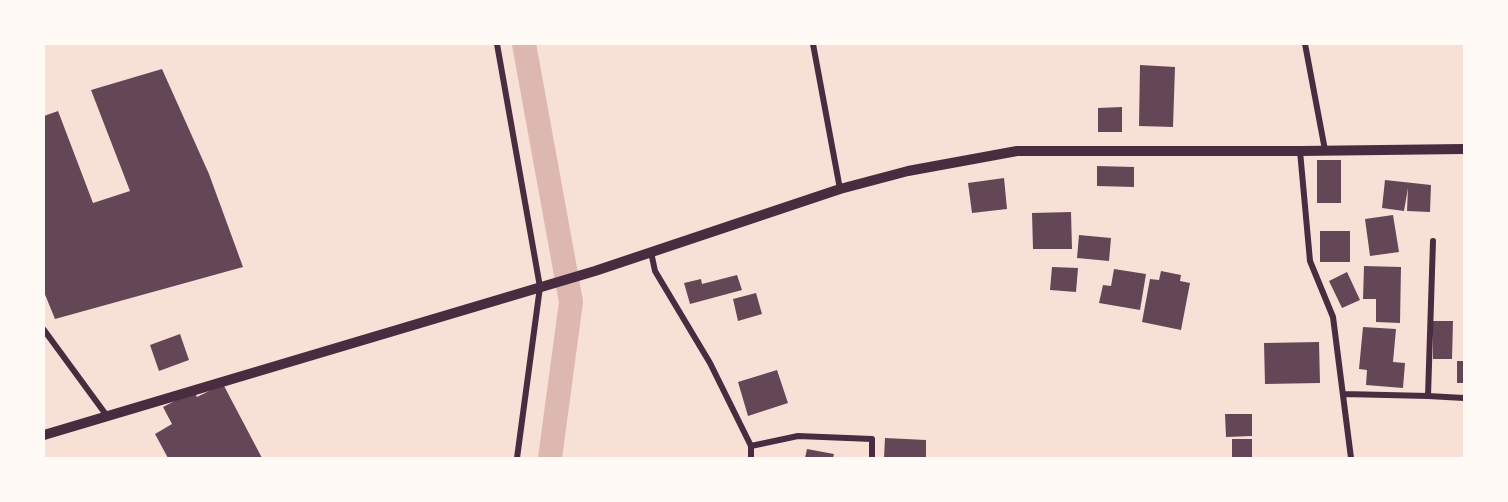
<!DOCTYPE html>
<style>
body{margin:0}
#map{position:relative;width:1508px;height:502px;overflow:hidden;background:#f7e1d7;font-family:Poppins,sans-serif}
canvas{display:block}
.frame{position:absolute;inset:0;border:45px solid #fffaf5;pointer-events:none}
</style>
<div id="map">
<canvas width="1508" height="502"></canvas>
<div class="frame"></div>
</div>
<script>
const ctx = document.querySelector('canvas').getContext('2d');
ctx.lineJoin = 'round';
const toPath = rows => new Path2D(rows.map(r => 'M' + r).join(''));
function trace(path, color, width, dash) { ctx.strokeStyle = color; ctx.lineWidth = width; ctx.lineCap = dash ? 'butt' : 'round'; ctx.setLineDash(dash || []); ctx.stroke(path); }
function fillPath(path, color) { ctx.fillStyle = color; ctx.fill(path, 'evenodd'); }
const canal = toPath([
 [524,44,571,302,550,458]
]);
const building = toPath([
 [1140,65,1175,67,1173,127,1139,126],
 [162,69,209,174,243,267,55,319,44,292,44,116,58,111,93,203,130,191,91,90],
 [1122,107,1122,132,1098,132,1098,108],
 [1317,160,1341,160,1341,203,1317,203],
 [1097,166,1134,167,1134,187,1097,186],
 [1004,178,1007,209,972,213,968,183],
 [1385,180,1431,185,1430,212,1407,211,1408,188,1404,211,1382,208],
 [1071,212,1072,249,1033,249,1032,213],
 [1393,215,1399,252,1370,256,1365,219],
 [1320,231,1350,231,1350,262,1320,262],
 [1079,235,1111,238,1109,261,1077,258],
 [1364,266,1401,267,1400,323,1376,322,1376,299,1363,299],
 [1052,267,1078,268,1076,292,1050,290],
 [1114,269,1146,274,1140,310,1099,303,1103,285,1111,286],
 [1161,271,1181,275,1180,281,1190,283,1181,330,1142,322,1150,279,1159,280],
 [1347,272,1360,300,1342,308,1329,281],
 [737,275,742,290,690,304,684,283,701,279,702,284],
 [756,293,762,314,738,321,733,299],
 [1433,321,1453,321,1452,359,1433,359],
 [1363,327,1396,329,1393,362,1405,363,1403,388,1366,385,1367,370,1359,369],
 [180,334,189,360,159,371,150,345],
 [1319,342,1320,383,1265,384,1264,343],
 [1457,361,1464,361,1464,383,1457,383],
 [777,370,788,403,748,416,738,382],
 [223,384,262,458,168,458,155,434,172,424,163,407,194,391,197,397],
 [1225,414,1252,414,1252,436,1226,437],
 [885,438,926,440,926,458,884,458],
 [1232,439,1252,439,1252,458,1232,458],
 [807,449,834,454,833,458,805,458]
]);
const minor = toPath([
 [497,44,540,287,517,458],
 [813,44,840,189],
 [1305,44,1325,150],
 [1300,151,1310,261,1333,317,1351,458],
 [1433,241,1428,396,1464,398],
 [651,252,655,271,710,363,751,446,751,458],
 [44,330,107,416],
 [1344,394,1428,396],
 [751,446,798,436,872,439,872,458]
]);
const tertiary = toPath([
 [44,435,595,271,840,189,908,171,1017,151,1300,151,1464,149]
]);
trace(canal, '#dcb8b0', 24);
fillPath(building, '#644757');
trace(minor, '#4a2c40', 6);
trace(tertiary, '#4a2c40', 10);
</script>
